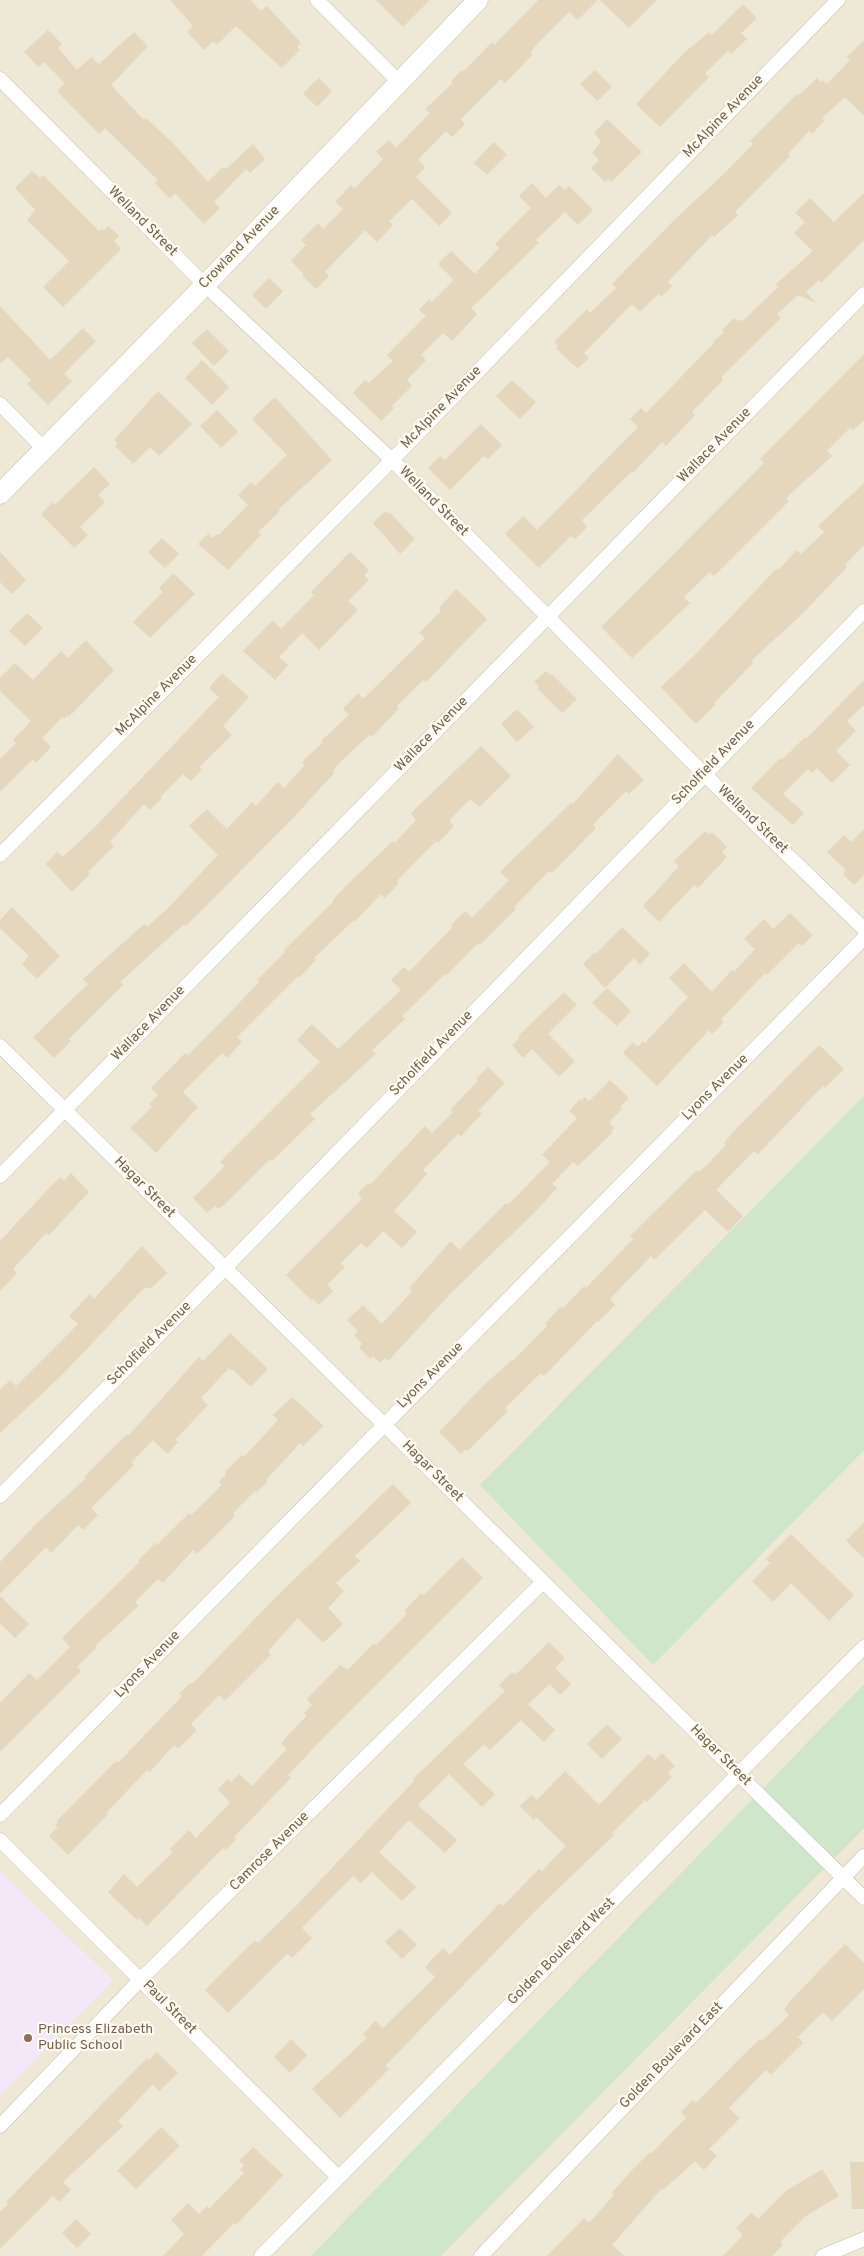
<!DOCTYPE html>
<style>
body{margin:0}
canvas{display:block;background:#faf7ea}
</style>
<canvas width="864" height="2256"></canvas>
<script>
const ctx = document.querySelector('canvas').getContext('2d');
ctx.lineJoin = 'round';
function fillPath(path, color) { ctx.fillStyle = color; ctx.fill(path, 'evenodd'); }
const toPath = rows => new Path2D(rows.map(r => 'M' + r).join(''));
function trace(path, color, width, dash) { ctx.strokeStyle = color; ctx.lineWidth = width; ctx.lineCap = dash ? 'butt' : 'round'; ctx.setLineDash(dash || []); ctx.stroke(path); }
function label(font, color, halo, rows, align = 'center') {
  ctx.font = font + ' Overpass,sans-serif'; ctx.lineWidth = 4.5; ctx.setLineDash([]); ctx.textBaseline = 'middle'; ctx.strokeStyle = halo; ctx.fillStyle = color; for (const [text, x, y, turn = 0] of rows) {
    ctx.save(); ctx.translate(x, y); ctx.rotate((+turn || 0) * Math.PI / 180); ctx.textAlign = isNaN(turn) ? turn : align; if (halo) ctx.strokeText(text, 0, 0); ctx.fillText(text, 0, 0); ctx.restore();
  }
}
const residential = toPath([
 [0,0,864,0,864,2256,0,2256]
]);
const education = toPath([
 [0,1871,113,1980,0,2096]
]);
const green = toPath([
 [864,1096,864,1450,653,1665,480,1485],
 [864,1684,864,1828,441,2256,311,2256]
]);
const building = toPath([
 [170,0,250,0,261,11,267,6,301,43,297,47,300,50,282,68,236,26,217,45,213,41,204,50,187,32,193,26],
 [376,0,430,0,403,27],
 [538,0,598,0,578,20,569,12,535,46,530,54,532,55,505,83,501,79,461,119,465,124,452,137,446,131,418,160,425,167,416,177,452,213,439,226,412,199,389,221,393,225,377,242,365,230,325,272,329,276,316,289,302,276,304,274,291,261,306,245,301,240,318,223,323,229,343,209,335,202,351,185,355,188,383,159,376,152,389,140,396,148,430,113,425,109,453,83,451,81,462,70,464,71,492,42,494,45],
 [600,0,657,0,629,28],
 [743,4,757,18,741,33,747,39,731,54,728,51,705,73,709,77,660,127,636,104,684,53,709,32,712,35],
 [48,30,62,44,58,48,77,70,91,57,99,64,134,32,148,46,111,85,144,120,146,118,173,143,208,182,223,167,226,169,253,144,265,159,250,173,246,169,214,202,220,208,204,224,175,193,170,198,164,193,155,183,158,180,105,128,99,134,57,91,65,83,44,62,38,67,27,55,24,52],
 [864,40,864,116,845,97,822,118,824,121,812,134,809,131,788,154,790,156,735,212,738,215,714,237,712,235,668,282,672,286,661,297,658,294,640,312,632,304,584,353,589,358,578,368,572,364,556,348,558,346,554,342,587,309,590,313,616,288,612,284,674,220,725,173,753,144,750,141,797,94,799,95,817,78,821,82,823,80,827,84,850,60,847,57],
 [595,70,612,87,597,101,580,84],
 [319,78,332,91,317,107,303,93],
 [607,119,642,152,611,182,608,179,605,182,591,168,599,160,592,153,601,141,594,133],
 [494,142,507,155,487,175,474,163],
 [32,171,40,178,43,175,99,231,102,229,104,231,108,226,119,236,114,241,121,249,63,307,43,287,69,261,27,220,35,210,15,188],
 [532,183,546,198,559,185,565,190,569,186,593,210,578,225,565,212,536,240,539,243,471,308,477,314,452,341,443,333,421,355,426,360,407,380,412,386,392,406,394,408,381,421,353,393,365,380,369,383,393,361,387,355,426,316,419,310,429,299,432,302,454,280,438,264,451,251,475,274,499,248,495,244,531,208,519,196],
 [864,193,864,240,821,283,819,280,806,292,816,303,798,295,777,314,781,318,721,377,723,380,692,412,695,415,666,446,662,442,658,446,633,473,631,472,582,520,587,527,575,539,571,536,539,568,505,534,523,516,537,530,638,427,630,419,641,408,646,413,714,343,713,342,724,332,722,330,734,318,738,321,741,319,743,321,779,286,775,285,813,251,794,233,805,222,795,213,810,198,834,222],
 [269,278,283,291,266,309,252,295],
 [0,306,50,360,83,328,96,341,64,374,72,381,48,405,27,384,31,380,8,357,0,364],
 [207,329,229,351,214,366,192,343],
 [864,354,864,420,853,430,850,428,827,451,832,456,786,498,789,501,714,576,710,572,684,597,690,603,632,658,601,627,764,463,760,459],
 [202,360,229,387,212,405,185,378],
 [512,380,536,402,520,419,496,396],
 [158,391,192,424,159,456,150,447,133,464,115,446,118,444,114,440],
 [275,397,332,460,278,510,280,511,258,532,261,535,228,570,198,544,208,534,213,538,217,534,219,535,248,505,238,495,251,482,255,486,287,455,252,419],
 [217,410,238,432,221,448,200,426],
 [481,424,502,445,488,459,484,456,450,490,428,468,440,456,445,460],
 [94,467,110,484,98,495,105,502,80,527,88,535,74,548,41,514,53,502,55,505],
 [864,483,864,545,845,565,847,567,801,615,751,661,753,663,714,703,716,704,696,724,661,687,694,656,776,569,778,570,797,550,801,554,824,532,818,526],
 [385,511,388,514,389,512,415,539,400,554,373,523],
 [162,538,179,554,165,568,148,552],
 [0,552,26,580,12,594,0,582],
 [350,552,369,570,364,576,369,580,348,601,358,610,319,650,302,633,279,657,288,665,275,680,243,651,273,620,281,629,314,595,311,592],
 [173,573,195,594,150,638,133,622,163,592,159,588],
 [456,589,487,619,426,682,423,680,397,706,399,708,373,736,369,735,337,765,333,771,335,772,295,816,186,926,184,924,120,982,123,985,69,1039,71,1041,54,1058,33,1037,88,984,83,979,144,924,147,927,168,908,218,855,189,826,207,809,227,829,252,802,256,806,278,782,284,788,305,765,302,762,323,742,321,741,349,715,343,709,358,693,363,699,425,638,419,633,441,611,439,608],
 [27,613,43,628,25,646,9,631],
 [86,640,114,670,69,717,68,715,64,719,62,717,42,738,51,747,36,763,33,759,0,792,0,759,16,743,13,740,31,721,0,691,0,678,15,663,33,680,61,651,68,658],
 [546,671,550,675,552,674,577,699,562,713,537,688,539,686,534,682],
 [222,673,249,697,223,726,232,735,199,767,202,769,191,781,183,774,161,796,162,798,150,810,144,804,110,842,114,846,88,872,90,874,72,892,46,864,57,852,63,857,95,827,219,697,209,688],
 [864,680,864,705,847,721,856,731,836,751,850,765,832,783,817,768,812,773,808,769,783,794,804,813,793,825,751,788,780,758,782,760,805,737,807,738],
 [517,709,534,727,517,742,501,724],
 [481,746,511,776,479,807,470,799,449,821,454,826,438,843,436,841,397,881,399,883,385,898,381,894,354,922,353,921,314,958,316,960,299,978,298,976,237,1037,242,1042,227,1058,222,1053,183,1092,198,1107,156,1153,130,1128,152,1107,149,1104,158,1095,151,1088,185,1053,188,1055,224,1019,257,984,259,982,257,980,285,952,284,950,333,902,332,901,348,884,393,841,395,843,416,820,411,813],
 [618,754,644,780,629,794,626,791,593,825,596,828,552,873,549,871,514,907,516,909,480,945,478,943,447,975,445,974,402,1016,405,1019,372,1050,376,1054,310,1114,315,1119,272,1161,270,1159,223,1206,218,1209,215,1206,207,1213,193,1198,222,1169,224,1166,220,1162,320,1062,297,1040,312,1024,338,1049,401,990,391,980,404,967,409,972,453,927,451,925,465,911,472,918,509,880,500,872,571,803,573,804],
 [864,829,864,875,854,885,843,874,846,870,827,852,844,835,851,842],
 [705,831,709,835,712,832,727,847,722,852,727,857,698,888,694,885,659,922,643,906,679,866,674,861],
 [12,907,60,956,37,979,22,964,29,956,0,928,0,920],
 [790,913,813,935,802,946,799,943,767,975,765,973,721,1019,724,1022,712,1034,709,1030,657,1086,623,1053,633,1042,638,1047,643,1041,645,1043,688,997,669,978,684,963,712,992,732,970,734,972,755,949,744,939,764,919,773,929],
 [622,927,650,954,640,965,634,958,605,988,583,964,595,952,596,954],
 [607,988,631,1011,617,1026,592,1003],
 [564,992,577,1005,548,1034,575,1061,559,1077,532,1049,523,1058,512,1045,520,1038,518,1036],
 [819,1045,844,1069,825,1088,823,1086,758,1154,754,1151,716,1190,743,1216,728,1232,705,1210,654,1260,651,1256,610,1299,615,1305,598,1322,597,1321,544,1376,541,1373,505,1408,508,1411,467,1451,465,1449,461,1454,439,1432,483,1386,512,1360,513,1361,547,1326,545,1324,561,1306,563,1308,584,1286,586,1288,633,1239,630,1236,652,1214,697,1170,698,1172,705,1167,726,1145,724,1143,734,1131],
 [488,1067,505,1083,478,1111,482,1114,476,1120,461,1136,458,1134,423,1170,427,1174,394,1211,417,1232,402,1248,383,1231,367,1248,361,1243,341,1263,345,1267,327,1285,333,1291,319,1305,313,1299,311,1300,286,1275,362,1199,358,1193,368,1183,370,1185,425,1126,432,1133,453,1112,450,1110,478,1081,476,1079],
 [610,1080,629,1098,620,1107,622,1109,609,1122,614,1128,611,1131,613,1132,578,1166,573,1162,552,1184,557,1188,535,1212,451,1293,388,1361,385,1358,380,1363,373,1356,370,1359,359,1347,362,1344,354,1335,358,1331,347,1320,363,1305,382,1324,412,1291,409,1288,451,1241,459,1250,506,1203,508,1205,550,1162,542,1155,577,1118,569,1111,580,1099,581,1101,585,1097,589,1101],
 [71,1173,89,1192,49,1235,46,1233,13,1269,17,1273,0,1291,0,1241,53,1184,61,1177,64,1181],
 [142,1246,167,1273,150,1289,145,1287,63,1374,0,1433,0,1390,10,1380,16,1386,78,1324,69,1316,90,1294,94,1299],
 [230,1333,268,1369,251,1387,232,1369,231,1370,229,1368,201,1398,208,1405,175,1440,178,1442,168,1454,153,1440,132,1462,134,1465,91,1508,98,1515,83,1530,78,1525,51,1553,46,1547,0,1594,0,1562,38,1522,85,1479,85,1476,127,1434,128,1436,199,1357,203,1361],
 [292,1397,324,1426,303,1446,300,1443,266,1480,268,1481,257,1492,255,1491,233,1513,235,1516,197,1554,193,1550,163,1583,158,1579,135,1602,138,1606,95,1646,97,1647,77,1667,81,1671,0,1752,0,1703,29,1673,37,1680,70,1647,62,1638,140,1562,138,1561,155,1543,157,1545,189,1513,191,1515,222,1485,219,1482,226,1474,225,1472,242,1455,244,1457,278,1420,273,1415],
 [393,1484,411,1503,355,1556,360,1561,336,1583,344,1591,328,1608,343,1624,323,1643,298,1618,268,1651,271,1655,225,1701,219,1695,191,1724,197,1730,178,1749,174,1745,150,1772,147,1770,107,1812,108,1814,68,1855,49,1836,58,1827,55,1825,58,1822,57,1821,116,1761,118,1763,182,1696,179,1694,190,1683,192,1684,278,1595],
 [864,1522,864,1558,846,1541],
 [791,1534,854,1595,829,1621,791,1583,773,1602,752,1581,770,1563,766,1559],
 [462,1557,483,1578,326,1735,288,1775,291,1778,234,1837,236,1839,226,1850,224,1847,147,1926,139,1918,137,1920,108,1892,124,1874,137,1887,173,1852,170,1849,189,1830,196,1838,230,1803,218,1789,228,1779,231,1782,239,1774,252,1786,287,1749,281,1743,307,1715,304,1713,312,1705,307,1699,340,1665,348,1670,374,1643,376,1645,407,1614,404,1611,421,1593,424,1595],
 [0,1596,29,1624,15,1638,0,1623],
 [549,1642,565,1658,555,1668,571,1684,560,1695,550,1684,528,1704,555,1730,544,1742,521,1720,490,1750,484,1744,463,1764,495,1794,482,1807,449,1774,418,1805,457,1840,445,1853,409,1820,379,1852,416,1887,402,1901,372,1872,361,1883,353,1876,302,1928,312,1938,292,1958,287,1954,228,2013,205,1990,255,1940,258,1943,297,1905,414,1781,413,1779,505,1691,499,1685,512,1672,515,1675],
 [607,1724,622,1739,602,1759,587,1744],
 [662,1753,675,1766,668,1773,672,1777,647,1802,645,1800,612,1833,614,1835,534,1912,385,2066,389,2069,340,2118,312,2089,367,2038,363,2035,375,2021,383,2028,435,1977,425,1967,443,1948,450,1955,500,1903,503,1906,539,1869,542,1871,566,1846,536,1817,534,1820,520,1806,531,1795,537,1800,565,1771,599,1805,648,1754,655,1760],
 [400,1928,417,1945,402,1959,385,1942],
 [845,1944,864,1963,864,1989,832,2021,823,2012,798,2037,803,2043,771,2075,766,2070,729,2108,740,2118,709,2149,717,2156,704,2170,695,2161,663,2190,661,2189,612,2245,624,2256,547,2256,584,2218,589,2223,614,2195,612,2193,630,2172,650,2152,652,2153,686,2118,681,2112,693,2100,696,2103,740,2058,760,2039,762,2041,789,2015,784,2010,790,2001],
 [291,2039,307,2055,290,2073,274,2057],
 [157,2052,178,2073,159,2091,153,2084,118,2121,123,2126,63,2182,71,2190,59,2202,53,2196,0,2249,0,2212,8,2204,6,2202,147,2058,149,2060],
 [161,2127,180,2146,136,2189,117,2171],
 [253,2147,283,2175,236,2225,234,2223,202,2256,163,2256,184,2234,171,2220,188,2203,199,2214,207,2206,209,2209,244,2173,240,2170,244,2165,239,2161],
 [850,2162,864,2162,864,2209,852,2209],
 [822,2169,839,2196,806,2216,780,2242,783,2245,772,2256,723,2256,743,2235,736,2228,751,2213,758,2219,786,2191],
 [76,2219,91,2234,77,2248,62,2233]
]);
const minor = toPath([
 [317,0,399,82],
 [0,79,205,285,392,460,704,774,864,929],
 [0,404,44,449],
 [0,855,392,460,838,0],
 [0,1046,864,1898],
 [0,1176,864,294],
 [0,1496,225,1268,864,611],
 [0,1815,864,938],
 [0,1840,338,2177],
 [0,2126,141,1979,543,1582],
 [261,2256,864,1647],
 [481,2256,864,1856],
 [823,2256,864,2239]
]);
const secondary = toPath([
 [0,494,205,285,478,0]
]);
const markers = [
 [28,2038,5,"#8d6e63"]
];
const streetNames = [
 ["McAlpine Avenue",724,117,-46],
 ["Welland Street",142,222,45],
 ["Crowland Avenue",240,248,-46],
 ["McAlpine Avenue",442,408,-46],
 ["Wallace Avenue",715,446,-46],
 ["Welland Street",433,502,45],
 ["McAlpine Avenue",157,696,-45],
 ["Wallace Avenue",432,735,-46],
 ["Scholfield Avenue",714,763,-46],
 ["Welland Street",752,820,44],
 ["Wallace Avenue",149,1024,-46],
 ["Scholfield Avenue",432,1054,-46],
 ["Lyons Avenue",716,1088,-45],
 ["Hagar Street",144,1188,45],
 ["Scholfield Avenue",150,1344,-45],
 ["Lyons Avenue",431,1376,-45],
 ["Hagar Street",432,1472,45],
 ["Lyons Avenue",148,1665,-46],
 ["Hagar Street",720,1756,45],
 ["Camrose Avenue",270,1852,-45],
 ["Golden Boulevard West",562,1952,-45],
 ["Paul Street",169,2008,45],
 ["Golden Boulevard East",672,2056,-46]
];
const educationNames = [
 ["Princess Elizabeth",38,2030],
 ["Public School",38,2046]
];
fillPath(residential, '#eee8d6');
fillPath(education, '#f4e7f7');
fillPath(green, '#d0e6ca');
fillPath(building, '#e5d6be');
trace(minor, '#c8bfae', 15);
trace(secondary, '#c9beaa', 21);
trace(minor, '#fff', 14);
trace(secondary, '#fff', 20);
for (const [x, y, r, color] of markers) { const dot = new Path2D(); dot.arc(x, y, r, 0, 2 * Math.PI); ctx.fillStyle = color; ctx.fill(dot); trace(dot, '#fdfbf0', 2); }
label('14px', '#726350', '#fdfbf0', streetNames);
label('14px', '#785e54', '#fdfbf0', educationNames, 'left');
</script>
